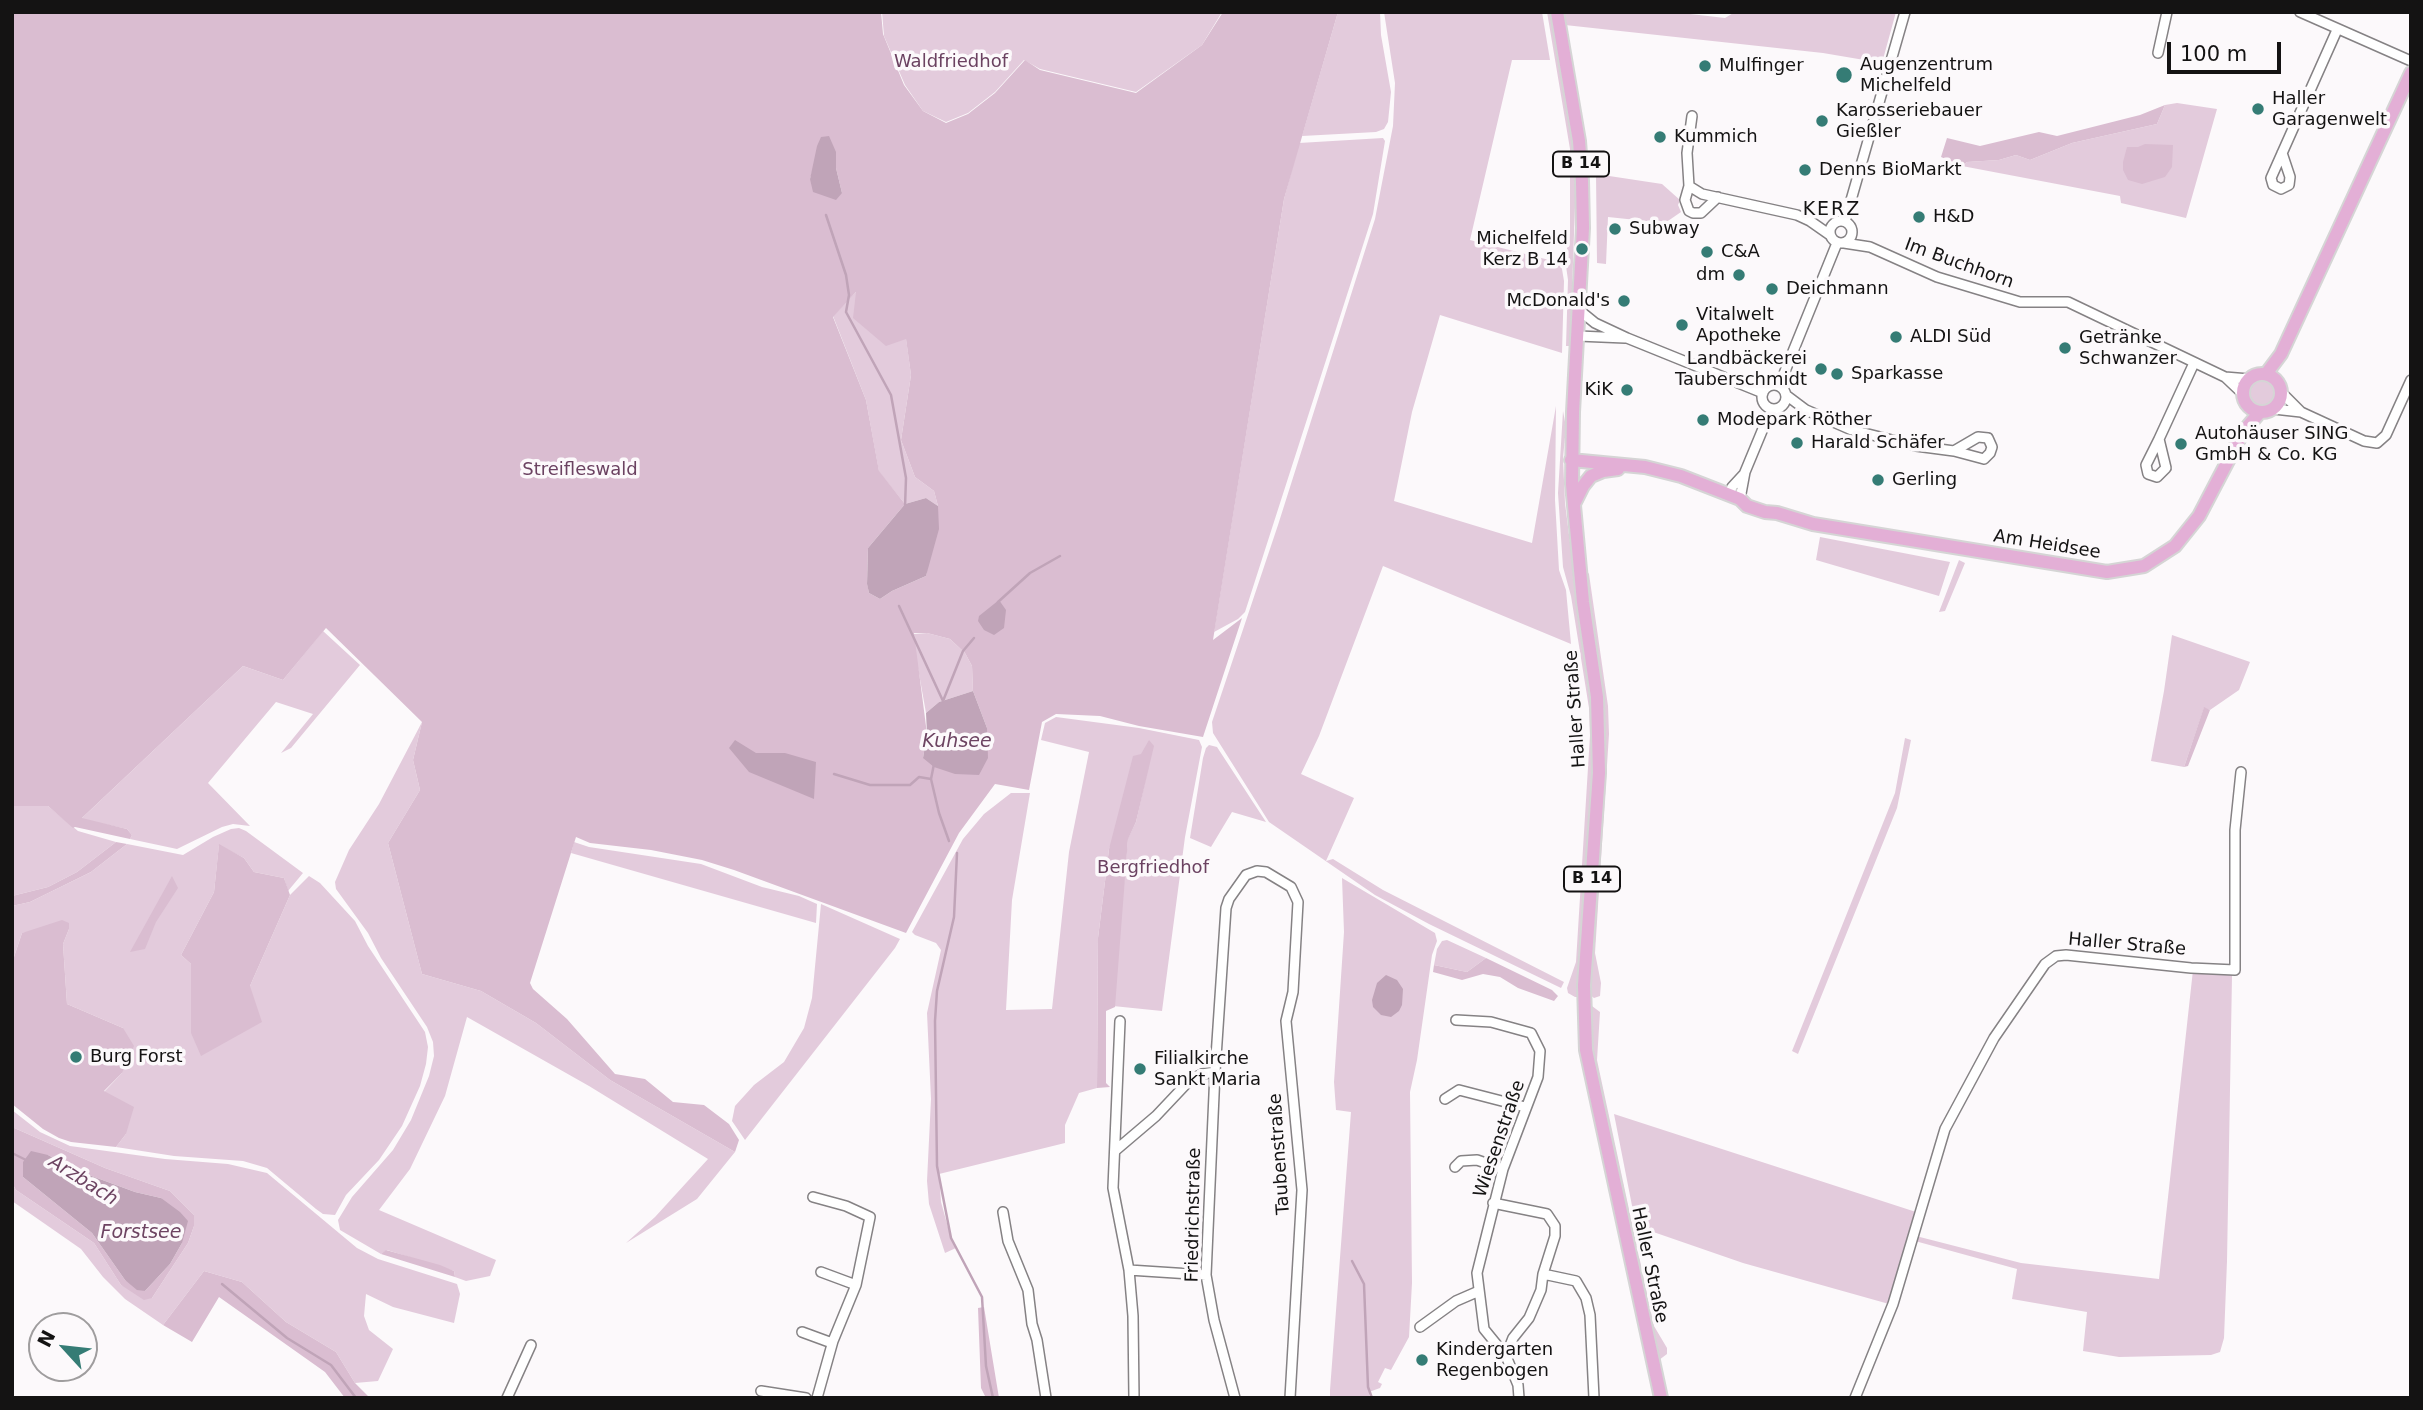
<!DOCTYPE html>
<meta charset="utf-8">
<style>
body{margin:0}
#map{position:relative;width:2423px;height:1410px;overflow:hidden;background:#fcf9fb;font-family:"DejaVu Sans",sans-serif}
canvas{display:block}
.frame{position:absolute;inset:0;border:14px solid #141313;pointer-events:none}
.north{position:absolute;left:28px;top:1312px;width:70px;height:70px;box-sizing:border-box;background:#fcf9fb;border:2px solid #9f9d9e;border-radius:50%;rotate:297deg;font-size:19px;font-weight:700;line-height:28px;text-align:center;color:#141313}
.north::after{content:'';display:block;margin:auto;width:24px;height:32px;background:#357c75;clip-path:polygon(50% 0,100% 100%,50% 72%,0 100%)}
.scale{position:absolute;left:2167px;top:42px;width:114px;height:32px;box-sizing:border-box;border:4px solid #141313;border-top:0;padding-left:9px;font-size:21px;line-height:24px;white-space:nowrap;color:#141313;-webkit-text-stroke:5px #fcf9fb;paint-order:stroke}
</style>
<div id="map">
<canvas width="2423" height="1410"></canvas>
<div class="frame"></div>
<div class="north">N</div>
<div class="scale">100 m</div>
</div>
<script>
const ctx = document.querySelector('canvas').getContext('2d');
ctx.lineJoin = 'round';
function fillPath(path, color) { ctx.fillStyle = color; ctx.fill(path, 'evenodd'); }
const toPath = rows => new Path2D(rows.map(r => 'M' + r).join(''));
function trace(path, color, width, dash) { ctx.strokeStyle = color; ctx.lineWidth = width; ctx.lineCap = dash ? 'butt' : 'round'; ctx.setLineDash(dash || []); ctx.stroke(path); }
function label(font, color, halo, rows, align = 'center') {
  ctx.font = font + ' "DejaVu Sans",sans-serif'; ctx.lineWidth = 7; ctx.setLineDash([]); ctx.textBaseline = 'middle'; ctx.strokeStyle = halo; ctx.fillStyle = color; for (const [text, x, y, turn = 0] of rows) {
    ctx.save(); ctx.translate(x, y); ctx.rotate((+turn || 0) * Math.PI / 180); ctx.textAlign = isNaN(turn) ? turn : align; if (halo) ctx.strokeText(text, 0, 0); ctx.fillText(text, 0, 0); ctx.restore();
  }
}
const green = toPath([
 [882,12,1222,12,1202,45,1136,92,1040,69,1024,60,995,92,968,113,946,122,923,111,905,85,884,36],
 [1338,12,1380,12,1381,35,1391,92,1388,122,1384,129,1376,132,1302,136],
 [1384,12,1542,12,1550,60,1512,60,1470,240,1561,263,1564,281,1562,353,1440,315,1412,412,1394,501,1532,543,1556,406,1555,500,1559,570,1566,590,1571,644,1383,566,1319,736,1301,774,1354,798,1326,861,1333,859,1383,890,1564,982,1561,988,1429,924,1375,895,1269,822,1213,733,1212,722,1278,525,1375,219,1393,126,1395,83],
 [1547,12,1552,12,1571,118,1576,178,1570,346,1566,346,1568,280,1565,259,1570,232,1570,149],
 [1563,12,1673,12,1725,18,1735,12,1896,12,1882,63,1823,53,1565,25],
 [2177,103,2217,109,2186,218,2121,203,2120,196,1962,166,1967,162,1999,160,2016,155,2030,160,2072,143,2157,124,2165,105],
 [1383,138,1385,141,1373,214,1245,612,1238,619,1214,632,1284,199,1299,143],
 [1596,174,1662,184,1680,200,1678,205,1681,212,1665,223,1608,217,1606,264,1597,263],
 [857,291,906,338,911,375,901,440,915,477,934,491,938,506,926,498,905,504,879,472,866,400,833,316],
 '2249 394a14 14 0 1 1 28 0a14 14 0 1 1-28 0Z',
 [1563,411,1566,427,1563,458,1565,503,1595,741,1579,997,1575,997,1568,993,1567,988,1576,962,1590,735,1589,708,1571,596,1563,567,1558,493],
 [1820,537,1950,562,1939,596,1816,560],
 [1959,560,1965,563,1945,611,1939,612],
 [1586,570,1589,574,1608,706,1609,734,1595,953,1601,983,1600,996,1594,998,1590,995,1589,988,1604,732],
 [323,631,360,665,291,748,281,753,313,714,276,702,208,783,250,826,233,824,222,827,177,849,130,839,132,835,127,829,81,819,243,666,283,680],
 [927,633,950,639,965,653,972,666,973,691,939,702,926,713,913,640,914,634],
 [2172,635,2250,662,2239,690,2210,710,2204,708,2184,767,2151,761,2164,691],
 [1056,717,1139,728,1199,740,1202,747,1185,837,1162,1011,1113,1006,1128,838,1136,822,1153,746,1109,849,1098,938,1097,1088,1079,1093,1065,1125,1065,1143,939,1174,941,1202,951,1238,956,1248,945,1253,929,1204,927,1181,931,1099,927,1013,941,950,936,943,915,935,912,932,963,839,984,814,1011,793,1030,793,1012,900,1006,1010,1052,1009,1069,852,1089,752,1041,740,1045,723],
 [422,722,413,760,420,790,388,843,422,974,481,991,536,1023,610,1080,735,1152,697,1199,626,1243,655,1217,708,1159,589,1086,467,1017,445,1096,410,1169,379,1210,496,1260,490,1276,466,1281,455,1277,454,1271,387,1250,381,1254,340,1230,338,1220,352,1197,393,1150,411,1120,429,1076,434,1056,433,1042,427,1027,381,958,368,933,336,889,335,882,349,850,379,804],
 [1905,738,1911,740,1897,808,1798,1054,1792,1051,1895,793],
 [1209,745,1217,747,1266,822,1232,812,1211,847,1190,838,1203,758,1206,748],
 [12,806,48,806,78,831,116,842,77,872,48,887,12,896],
 [239,828,246,831,303,873,288,891,284,878,254,872,244,858,219,845,214,892,181,955,191,964,191,1033,250,986,290,895,309,876,320,883,355,921,368,946,425,1032,428,1047,426,1064,420,1086,402,1126,379,1160,346,1195,335,1215,323,1214,316,1209,267,1168,243,1161,174,1156,116,1147,126,1134,104,1092,122,1073,123,1028,67,1004,63,944,69,929,22,933,12,963,12,906,30,902,91,872,127,844,183,855,213,837,231,829],
 [574,842,589,847,701,864,762,887,799,896,817,904,816,923,571,853],
 [1342,878,1435,933,1437,941,1432,955,1417,1060,1410,1092,1412,1283,1409,1337,1391,1370,1385,1368,1378,1382,1382,1384,1380,1388,1369,1392,1370,1398,1330,1398,1330,1390,1351,1112,1336,1110,1334,1082,1344,932],
 [821,904,900,939,895,948,745,1140,732,1121,735,1106,754,1085,784,1062,804,1028,812,998],
 [1447,940,1486,958,1467,972,1434,965,1437,949,1442,941],
 [2193,970,2231,972,2232,976,2227,1261,2224,1338,2220,1352,2211,1355,2119,1357,2083,1351,2087,1312,2012,1299,2017,1269,1915,1241,1916,1236,2021,1263,2159,1279],
 [1592,1006,1600,1012,1597,1060,1654,1326,1667,1348,1667,1354,1659,1360,1655,1358,1592,1059,1588,1011],
 [12,1110,40,1132,70,1146,165,1159,228,1164,267,1173,357,1248,378,1259,457,1284,460,1294,454,1323,393,1307,366,1294,364,1316,369,1330,393,1349,378,1381,355,1383,336,1352,286,1322,242,1282,204,1271,163,1325,125,1299,103,1277,81,1249,12,1201,12,1183,16,1190,94,1243,121,1285,152,1298,188,1243,194,1226,194,1215,170,1191,105,1168,12,1127],
 [1614,1114,1916,1212,1889,1304,1743,1263,1636,1226]
]);
const forest = toPath([
 [12,12,881,12,883,34,904,85,923,111,946,123,968,114,995,93,1025,60,1040,70,1136,93,1202,45,1223,12,1338,12,1284,199,1213,640,1242,618,1203,737,1139,726,1100,716,1056,714,1042,722,1029,790,995,784,959,833,906,933,734,870,702,860,651,850,590,843,576,837,530,983,533,989,567,1019,615,1074,645,1079,673,1102,704,1105,729,1124,739,1140,735,1152,610,1080,536,1023,481,991,422,974,388,843,420,790,413,760,422,722,326,628,283,680,243,666,82,818,127,829,132,835,130,839,75,827,73,828,48,806,12,806],
 [836,152,836,168,842,193,810,179,815,162],
 [856,292,853,318,886,346,906,339,911,375,901,440,915,477,934,491,938,506,926,576,892,591,880,599,869,593,867,583,868,548,905,504,879,471,866,400,833,317],
 [914,633,927,633,950,639,965,653,972,666,973,691,987,728,923,758,927,734],
 [2165,105,2157,124,2072,143,2030,160,2016,155,1999,160,1967,162,1962,166,1941,157,1947,138,1980,146,2039,132,2057,136,2140,115],
 [2145,144,2173,145,2172,167,2165,177,2142,184,2128,180,2123,170,2123,162,2127,147,2138,147],
 [2204,707,2210,710,2188,766,2184,767],
 [1149,740,1154,746,1136,822,1128,839,1115,1007,1106,1011,1106,1083,1110,1087,1097,1088,1098,938,1109,849,1133,756,1141,754],
 [116,842,127,844,91,872,30,902,12,906,12,896,48,887,77,872],
 [219,844,244,858,254,872,284,878,290,895,250,986,262,1022,201,1056,191,1033,191,964,181,955,214,892],
 [172,876,178,888,156,922,145,949,130,952],
 [62,920,69,923,69,929,63,944,67,1004,123,1028,134,1046,122,1073,104,1091,134,1107,126,1134,116,1147,71,1142,59,1138,43,1129,12,1104,12,963,22,933],
 [1486,958,1552,990,1558,996,1554,1001,1518,988,1500,977,1483,974,1462,980,1433,972,1434,965,1467,972],
 [12,1127,105,1168,170,1191,194,1215,194,1226,188,1243,152,1298,144,1300,121,1285,94,1243,16,1190,12,1183],
 [48,1155,78,1171,135,1192,161,1198,182,1243,170,1264,145,1291,125,1280,92,1233,23,1177],
 [386,1250,440,1265,454,1271,455,1277,381,1254],
 [204,1271,242,1282,286,1322,336,1352,355,1383,370,1398,345,1398,325,1372,219,1297,192,1342,163,1325],
 [984,1307,999,1398,986,1398,981,1388,978,1308]
]);
const water = toPath([
 [829,136,836,152,836,168,842,193,836,200,813,192,810,179,817,146,821,137],
 [926,498,938,506,939,529,926,576,892,591,880,599,869,593,867,584,868,548,905,504],
 [999,600,1006,610,1004,628,994,635,984,630,978,621,979,616],
 [973,691,987,728,988,758,979,775,955,774,934,767,923,758,927,734,926,713,939,702],
 [735,740,756,753,785,753,816,762,814,799,749,772,729,748],
 [1386,975,1397,980,1403,989,1402,1005,1399,1011,1391,1017,1381,1015,1373,1007,1372,1000,1377,983],
 [31,1151,48,1155,78,1171,135,1192,161,1198,180,1212,188,1221,182,1243,170,1264,145,1291,137,1290,125,1280,92,1233,23,1177,23,1162]
]);
const stream = toPath([
 [826,215,846,275,849,295,846,312,891,395,906,478,905,507],
 [998,602,1030,573,1060,556],
 [899,606,943,701],
 [943,701,963,651,974,638],
 [934,764,931,779,939,813,949,841],
 [834,774,870,785,910,785,919,777,931,779],
 [957,853,954,917,937,991,935,1021,937,1166,951,1238,982,1297,986,1366,993,1398],
 [12,1153,28,1161],
 [1352,1261,1364,1284,1368,1387,1372,1398],
 [222,1284,287,1338,331,1365,356,1398]
]);
const minor = toPath([
 [2300,12,2411,61],
 [2158,53,2167,12],
 [1692,116,1687,153,1689,186,1702,194,1797,215,1810,221,1830,235],
 [2282,153,2290,177,2289,185,2281,189,2273,185,2271,178,2337,30],
 [1689,186,1685,200,1689,211,1693,213,1701,213,1718,197],
 '1830 232a11 11 0 1 1 22 0a11 11 0 1 1-22 0Z',
 [1845,221,1905,12],
 [1844,243,1870,247,1937,277,2020,302,2068,302,2225,377,2243,394],
 [1579,310,1595,323,1627,338,1763,393],
 [1578,336,1625,338],
 [2225,377,2249,379],
 '1762 397a12 12 0 1 1 24 0a12 12 0 1 1-24 0Z',
 [1779,386,1837,243],
 [2282,393,2301,412],
 [1786,395,1806,410,1852,430,1916,446,1954,451,1984,459,1990,453,1992,447,1988,438,1978,437,1954,451],
 [2274,409,2301,412,2364,441,2377,443,2386,435,2411,380],
 [2159,439,2146,465,2148,474,2157,477,2166,468,2159,439,2194,363],
 [1729,495,1732,487,1744,474],
 [1740,499,1745,472,1767,419,1776,409],
 [1456,1020,1491,1022,1531,1033,1540,1051,1538,1077,1503,1169,1477,1273,1484,1329,1506,1356,1518,1385,1519,1398],
 [1120,1021,1113,1188,1129,1270,1133,1316,1134,1398],
 [1445,1099,1459,1090,1525,1107],
 [1116,1150,1156,1116,1190,1080,1202,1074,1215,1072],
 [1455,1167,1461,1161,1477,1160,1503,1169],
 [813,1197,846,1206,870,1217,856,1285,833,1341,817,1398],
 [1493,1203,1547,1214,1555,1226,1555,1236,1543,1274,1541,1290,1529,1318,1513,1338,1506,1356],
 [1003,1212,1008,1241,1028,1290,1032,1324,1037,1340,1046,1398],
 [1129,1270,1206,1275],
 [821,1272,856,1285],
 [1543,1274,1576,1281,1586,1298,1590,1315,1594,1398],
 [1420,1327,1456,1301,1479,1291],
 [802,1332,832,1343],
 [761,1391,806,1398],
 [507,1398,531,1345],
 [1235,1398,1214,1320,1206,1275,1215,1072,1226,908,1229,899,1246,875,1257,871,1266,872,1291,887,1298,902,1293,992,1286,1021,1302,1190,1290,1398],
 [1855,1398,1893,1304,1945,1129,1994,1038,2045,964,2056,956,2066,955,2191,968,2235,970,2235,830,2241,772]
]);
const major = toPath([
 [1557,12,1579,141,1582,181,1583,228,1573,412,1572,484,1583,602,1597,697,1599,773,1584,985,1586,1050,1661,1398],
 '2243 393a19 19 0 1 1 38 0a19 19 0 1 1-38 0Z',
 [2266,374,2281,354,2411,73],
 [1571,460,1645,467,1681,476,1740,499,1747,506,1765,512,1777,513,1813,524,2107,572,2144,566,2175,546,2199,516,2243,432,2260,412],
 [1574,504,1583,486,1591,476,1603,471,1618,469]
]);
const markers = [
 [1705,66,7,"#357c75"],
 [1844,75,9,"#357c75"],
 [2258,109,7,"#357c75"],
 [1822,121,7,"#357c75"],
 [1660,137,7,"#357c75"],
 [1805,170,7,"#357c75"],
 [1919,217,7,"#357c75"],
 [1615,229,7,"#357c75"],
 [1582,249,7,"#357c75"],
 [1707,252,7,"#357c75"],
 [1739,275,7,"#357c75"],
 [1772,289,7,"#357c75"],
 [1624,301,7,"#357c75"],
 [1682,325,7,"#357c75"],
 [1896,337,7,"#357c75"],
 [2065,348,7,"#357c75"],
 [1821,369,7,"#357c75"],
 [1837,374,7,"#357c75"],
 [1627,390,7,"#357c75"],
 [1703,420,7,"#357c75"],
 [1797,443,7,"#357c75"],
 [2181,444,7,"#357c75"],
 [1878,480,7,"#357c75"],
 [76,1057,7,"#357c75"],
 [1140,1069,7,"#357c75"],
 [1422,1360,7,"#357c75"]
];
const shields = [
 [1581,164,56],
 [1592,879,56]
];
const shieldNames = [
 ["B 14",1581,164],
 ["B 14",1592,879]
];
const parkNames = [
 ["Waldfriedhof",951,62],
 ["Streifleswald",580,470],
 ["Bergfriedhof",1153,868]
];
const poiNames = [
 ["Augenzentrum",1860,65],
 ["Michelfeld",1860,86],
 ["Mulfinger",1719,66],
 ["Haller",2272,99],
 ["Garagenwelt",2272,120],
 ["Karosseriebauer",1836,111],
 ["Gießler",1836,132],
 ["Kummich",1674,137],
 ["Denns BioMarkt",1819,170],
 ["H&D",1933,217],
 ["Subway",1629,229],
 ["Michelfeld",1568,239,"right"],
 ["Kerz B 14",1568,260,"right"],
 ["C&A",1721,252],
 ["dm",1725,275,"right"],
 ["Deichmann",1786,289],
 ["McDonald's",1610,301,"right"],
 ["Vitalwelt",1696,315],
 ["Apotheke",1696,336],
 ["ALDI Süd",1910,337],
 ["Getränke",2079,338],
 ["Schwanzer",2079,359],
 ["Landbäckerei",1807,359,"right"],
 ["Tauberschmidt",1807,380,"right"],
 ["Sparkasse",1851,374],
 ["KiK",1613,390,"right"],
 ["Modepark Röther",1717,420],
 ["Autohäuser SING",2195,434],
 ["GmbH & Co. KG",2195,455],
 ["Harald Schäfer",1811,443],
 ["Gerling",1892,480],
 ["Burg Forst",90,1057],
 ["Filialkirche",1154,1059],
 ["Sankt Maria",1154,1080],
 ["Kindergarten",1436,1350],
 ["Regenbogen",1436,1371]
];
const streetNames = [
 ["Im Buchhorn",1959,264,20],
 ["Am Heidsee",2047,545,9],
 ["Haller Straße",1576,709,-94],
 ["Haller Straße",2127,945,5],
 ["Wiesenstraße",1500,1139,-71],
 ["Taubenstraße",1280,1154,-94],
 ["Friedrichstraße",1194,1215,-89],
 ["Haller Straße",1649,1265,78]
];
const neighbourhoodNames = [
 ["KERZ",1832,210]
];
const waterNames = [
 ["Kuhsee",957,742],
 ["Arzbach",83,1181,32],
 ["Forstsee",141,1233]
];
fillPath(green, '#e3cbdc');
fillPath(forest, '#dabdd1');
fillPath(water, '#c0a4b8');
trace(stream, '#c0a4b8', 2.5);
trace(minor, '#858284', 12);
trace(major, '#d5d5d5', 16);
trace(minor, '#fff', 9);
trace(major, '#e3afd6', 12);
for (const [x, y, r, color] of markers) { const dot = new Path2D(); dot.arc(x, y, r, 0, 2 * Math.PI); ctx.fillStyle = color; ctx.fill(dot); trace(dot, '#fcf9fb', 2.5); }
for (const [x, y, w] of shields) { const box = new Path2D(); box.roundRect(x - w / 2, y - 12.5, w, 25, 5); ctx.fillStyle = '#fcf9fb'; ctx.fill(box); trace(box, '#141313', 2); }
label('bold 16px', '#141313', null, shieldNames);
label('18px', '#6b4261', '#fcf9fb', parkNames);
label('18px', '#141313', '#fcf9fb', poiNames, 'left');
label('18px', '#141313', '#fcf9fb', streetNames);
ctx.letterSpacing = '2px';
label('19px', '#141313', '#fcf9fb', neighbourhoodNames);
ctx.letterSpacing = '0px';
label('italic 19px', '#6d4462', '#fcf9fb', waterNames);
</script>
